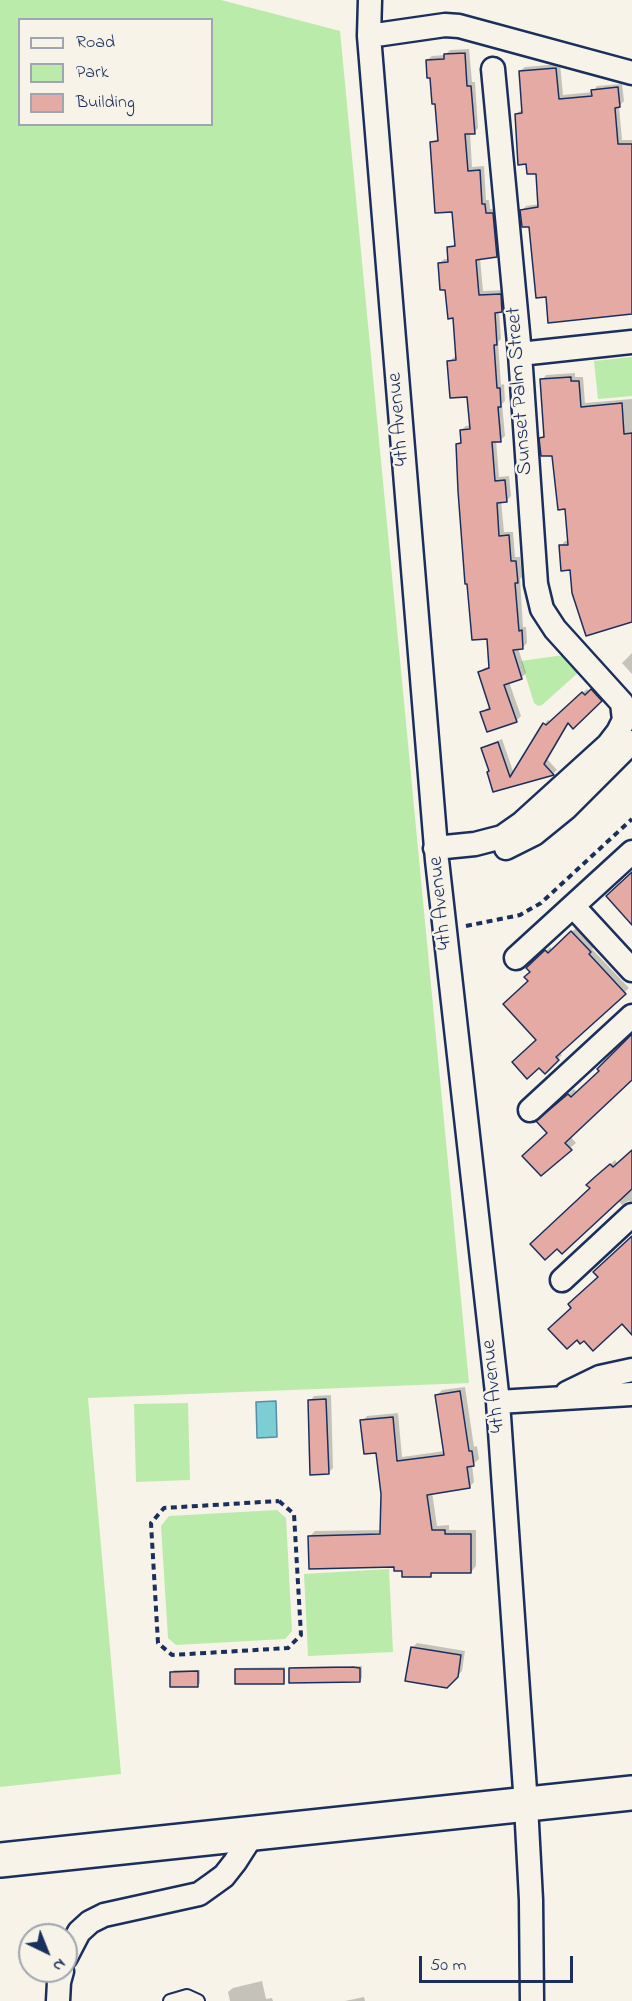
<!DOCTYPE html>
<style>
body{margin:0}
#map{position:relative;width:632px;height:2001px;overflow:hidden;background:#f7f3e8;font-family:"Indie Flower",sans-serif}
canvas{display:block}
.legend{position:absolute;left:18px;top:18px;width:195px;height:108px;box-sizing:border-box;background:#f7f3e8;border:2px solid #9fa5b1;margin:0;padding:8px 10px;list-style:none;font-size:18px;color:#1b2f5e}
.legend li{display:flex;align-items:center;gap:12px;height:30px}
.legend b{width:30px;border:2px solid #9fa5b1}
.north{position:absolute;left:18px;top:1923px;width:60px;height:60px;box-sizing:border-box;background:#f7f3e8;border:2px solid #9fa5b1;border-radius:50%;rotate:137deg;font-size:16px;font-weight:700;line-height:24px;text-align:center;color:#1b2f5e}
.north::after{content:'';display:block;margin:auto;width:21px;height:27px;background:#1b2f5e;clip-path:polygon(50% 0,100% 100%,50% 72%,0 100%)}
.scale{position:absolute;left:419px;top:1956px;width:154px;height:27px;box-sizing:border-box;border:3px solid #1b2f5e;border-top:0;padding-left:8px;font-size:18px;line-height:21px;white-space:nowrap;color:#1b2f5e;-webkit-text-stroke:4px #f7f3e8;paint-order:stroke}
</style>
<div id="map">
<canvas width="632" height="2001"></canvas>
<ul class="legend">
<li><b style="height:8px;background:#f7f3e8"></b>Road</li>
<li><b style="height:16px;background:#baebaa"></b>Park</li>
<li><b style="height:16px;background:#e5aaa3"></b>Building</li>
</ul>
<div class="north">N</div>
<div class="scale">50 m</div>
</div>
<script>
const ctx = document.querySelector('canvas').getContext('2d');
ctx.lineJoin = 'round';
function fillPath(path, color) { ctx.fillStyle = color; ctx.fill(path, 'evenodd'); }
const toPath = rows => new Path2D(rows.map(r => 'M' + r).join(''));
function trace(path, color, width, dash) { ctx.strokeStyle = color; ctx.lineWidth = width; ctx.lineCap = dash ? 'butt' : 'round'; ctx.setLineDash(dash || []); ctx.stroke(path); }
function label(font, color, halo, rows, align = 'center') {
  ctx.font = font + ' "Indie Flower",sans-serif'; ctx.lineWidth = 4.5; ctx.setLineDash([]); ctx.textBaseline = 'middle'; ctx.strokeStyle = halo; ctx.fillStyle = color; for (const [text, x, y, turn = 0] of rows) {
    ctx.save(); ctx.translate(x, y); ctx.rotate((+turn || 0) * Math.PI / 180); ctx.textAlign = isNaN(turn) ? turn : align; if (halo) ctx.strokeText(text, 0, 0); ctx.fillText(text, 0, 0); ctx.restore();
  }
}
const green = toPath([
 [0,0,221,0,340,31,469,1383,88,1398,121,1774,0,1787],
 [20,20,212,20,212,124,20,124],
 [632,357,632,396,598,399,594,361],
 [564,655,580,671,542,705,538,706,534,703,521,661],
 [188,1403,190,1480,136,1482,134,1404],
 [277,1510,286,1518,292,1631,285,1639,176,1645,168,1638,161,1526,169,1516],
 [389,1569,393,1652,308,1656,304,1574]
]);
const water = toPath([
 [276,1401,277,1437,257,1438,256,1402,276,1401]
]);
const shadow = toPath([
 [469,49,472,82,475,82,478,128,474,132,470,132,472,167,484,166,486,200,489,200,490,209,497,209,501,251,496,255,480,258,483,291,505,290,506,306,499,311,501,339,498,342,501,385,504,384,505,401,502,404,505,436,500,440,496,440,499,477,509,476,511,496,506,501,501,501,504,532,513,532,515,557,520,557,522,577,520,579,523,627,526,627,527,643,523,647,518,648,526,673,521,678,509,682,521,716,516,721,482,712,490,706,480,672,484,668,491,666,488,637,458,444,462,440,461,430,466,426,471,425,468,395,449,362,454,357,457,357,454,316,439,264,444,259,449,259,449,248,456,243,453,210,432,142,439,138,437,102,427,60,432,56,445,55,450,50],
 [560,64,563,95,593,92,597,86,622,84,624,101,619,106,622,140,632,140,632,313,548,295,530,225,522,211,526,206,540,204,538,172,516,114,523,109,520,71,525,67],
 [575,373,575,377,583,377,585,403,632,399,632,619,561,546,565,541,569,541,567,508,554,454,541,438,545,434,542,380,546,375],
 [632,653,632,674,622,663],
 [596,686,605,696,573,727,569,722,547,759,557,770,553,774,494,790,490,771,483,749,487,745,502,739,514,774,544,724,548,720,551,722,587,689,590,692],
 [576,928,594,947,592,949,629,988,559,1052,562,1055,545,1071,538,1040,530,980,532,972,528,968,550,947,553,950],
 [632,1036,632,1079,570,1136,576,1143,541,1174,549,1133,544,1116,574,1089,578,1093,601,1071],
 [632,1151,632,1187,626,1185,632,1191,632,1201,628,1201,622,1205,618,1200,591,1188,602,1172,615,1160,618,1164],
 [465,1387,474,1447,477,1446,479,1459,472,1465,474,1482,469,1487,432,1492,437,1526,449,1525,449,1530,476,1530,476,1566,471,1572,434,1572,430,1575,404,1570,310,1536,315,1531,382,1530,382,1494,377,1451,362,1421,367,1416,398,1413,402,1457,445,1451,437,1395,442,1390],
 [331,1395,333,1468,328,1473,310,1401,314,1396],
 [417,1643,465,1651,462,1671,447,1686,412,1648],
 [362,1666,362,1678,360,1680,291,1669,293,1667],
 [285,1667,285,1681,283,1683,237,1670,239,1668],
 [174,1670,200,1670,200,1683,198,1685,172,1672],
 [262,1981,266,1999,272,1998,273,2001,230,2001,228,1992,233,1988],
 [364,1997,365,2001,345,2001]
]);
const building = toPath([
 [465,53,467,86,471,86,475,134,465,134,468,171,480,170,482,204,485,204,486,213,493,213,497,257,476,260,479,295,501,294,502,312,495,313,497,345,494,345,497,388,500,388,501,407,498,407,501,442,492,442,495,481,505,480,507,502,497,503,499,536,509,535,511,561,516,561,518,583,515,583,519,631,522,630,523,649,513,650,522,679,504,685,517,722,487,732,480,712,490,709,478,672,489,668,487,639,472,640,467,584,465,584,458,491,456,444,461,443,460,430,470,429,467,397,450,398,447,361,456,360,453,318,448,319,445,290,440,290,438,263,448,262,447,247,455,246,452,212,435,213,430,142,438,141,435,104,432,104,430,78,427,78,426,60,444,59,444,54,465,53],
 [556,68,559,99,592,96,591,90,618,87,620,107,615,108,618,144,632,144,632,314,548,323,546,297,536,298,529,227,522,227,520,210,538,207,536,174,527,174,526,164,518,165,515,114,522,113,519,71,556,68],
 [571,377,571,381,579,381,581,407,622,403,624,434,632,433,632,622,586,636,572,593,570,570,561,571,559,545,568,545,565,509,558,510,552,456,541,456,539,438,544,437,540,379,571,377],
 [591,689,602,701,573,729,568,723,544,764,554,775,493,792,487,772,489,771,481,748,498,742,510,777,543,723,546,725,582,692,585,695,591,689],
 [632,872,632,925,606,896,632,872],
 [571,931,591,952,589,954,626,994,556,1057,559,1060,545,1074,539,1068,527,1079,512,1062,536,1040,503,1004,528,981,524,977,530,972,526,968,545,950,548,953,571,931],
 [632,1034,632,1080,565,1143,572,1150,541,1176,522,1156,547,1133,536,1121,568,1094,571,1097,599,1071,597,1069,632,1034],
 [632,1150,632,1189,562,1254,557,1249,545,1260,530,1244,590,1188,586,1185,596,1176,610,1164,613,1167,632,1150],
 [632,1236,632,1335,622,1324,593,1351,584,1341,580,1344,577,1340,567,1349,548,1329,571,1308,568,1304,598,1277,593,1272,632,1236],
 [460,1391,469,1451,472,1451,474,1466,467,1467,470,1488,427,1495,432,1530,445,1530,445,1534,471,1534,471,1573,431,1573,431,1577,402,1577,402,1571,394,1571,394,1567,309,1569,308,1536,380,1534,381,1494,376,1453,364,1454,360,1420,393,1417,397,1461,444,1455,435,1395,460,1391],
 [326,1399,329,1474,310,1475,308,1400,326,1399],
 [411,1647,461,1655,458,1677,447,1688,405,1681,411,1647],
 [352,1667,360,1668,360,1682,289,1683,289,1668,352,1667],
 [235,1669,284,1669,284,1684,235,1684,235,1669],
 [198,1671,198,1687,170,1687,170,1672,198,1671]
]);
const path = toPath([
 [466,926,520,915,541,903,632,819],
 [279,1501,294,1514,301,1635,288,1648,172,1655,158,1643,151,1523,164,1508,279,1501]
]);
const service = toPath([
 [170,2001,187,1996,198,2001]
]);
const minor = toPath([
 [370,0,369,36,437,860,498,1402,526,1805,531,1900,532,2001],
 [369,36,445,25,459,26,632,73],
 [520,354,632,342],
 [435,848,475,844,502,837,522,823,608,745,618,732,624,720,622,703,555,629,542,609,536,584,520,354,493,69],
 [506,848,534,834,566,808,632,742],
 [573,906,632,970],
 [516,958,632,852],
 [530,1110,632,1016],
 [562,1280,632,1215],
 [567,1393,600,1377,632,1370],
 [498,1402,632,1394],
 [66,1957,79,1932,90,1922,104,1915,199,1894,213,1884,224,1876,235,1862,253,1834],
 [58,2001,59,1982,62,1971]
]);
const secondary = toPath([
 [0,1860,632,1793]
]);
const streetNames = [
 ["Sunset Palm Street",521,391,-94],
 ["4th Avenue",400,419,-95],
 ["4th Avenue",442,903,-96],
 ["4th Avenue",495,1386,-96]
];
fillPath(green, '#baebaa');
fillPath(water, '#7ccdd4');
trace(water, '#558ea5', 1.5);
fillPath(shadow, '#0003');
fillPath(building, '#e5aaa3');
trace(building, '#1b2f5e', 1.5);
trace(service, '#1b2f5e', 16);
trace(minor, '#1b2f5e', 27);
trace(secondary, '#1b2f5e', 38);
trace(path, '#1b2f5e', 4, [6, 4.5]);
trace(service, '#f7f3e8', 12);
trace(minor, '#f7f3e8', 22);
trace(secondary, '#f7f3e8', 33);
label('21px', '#1b2f5e', '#f7f3e8', streetNames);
</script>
